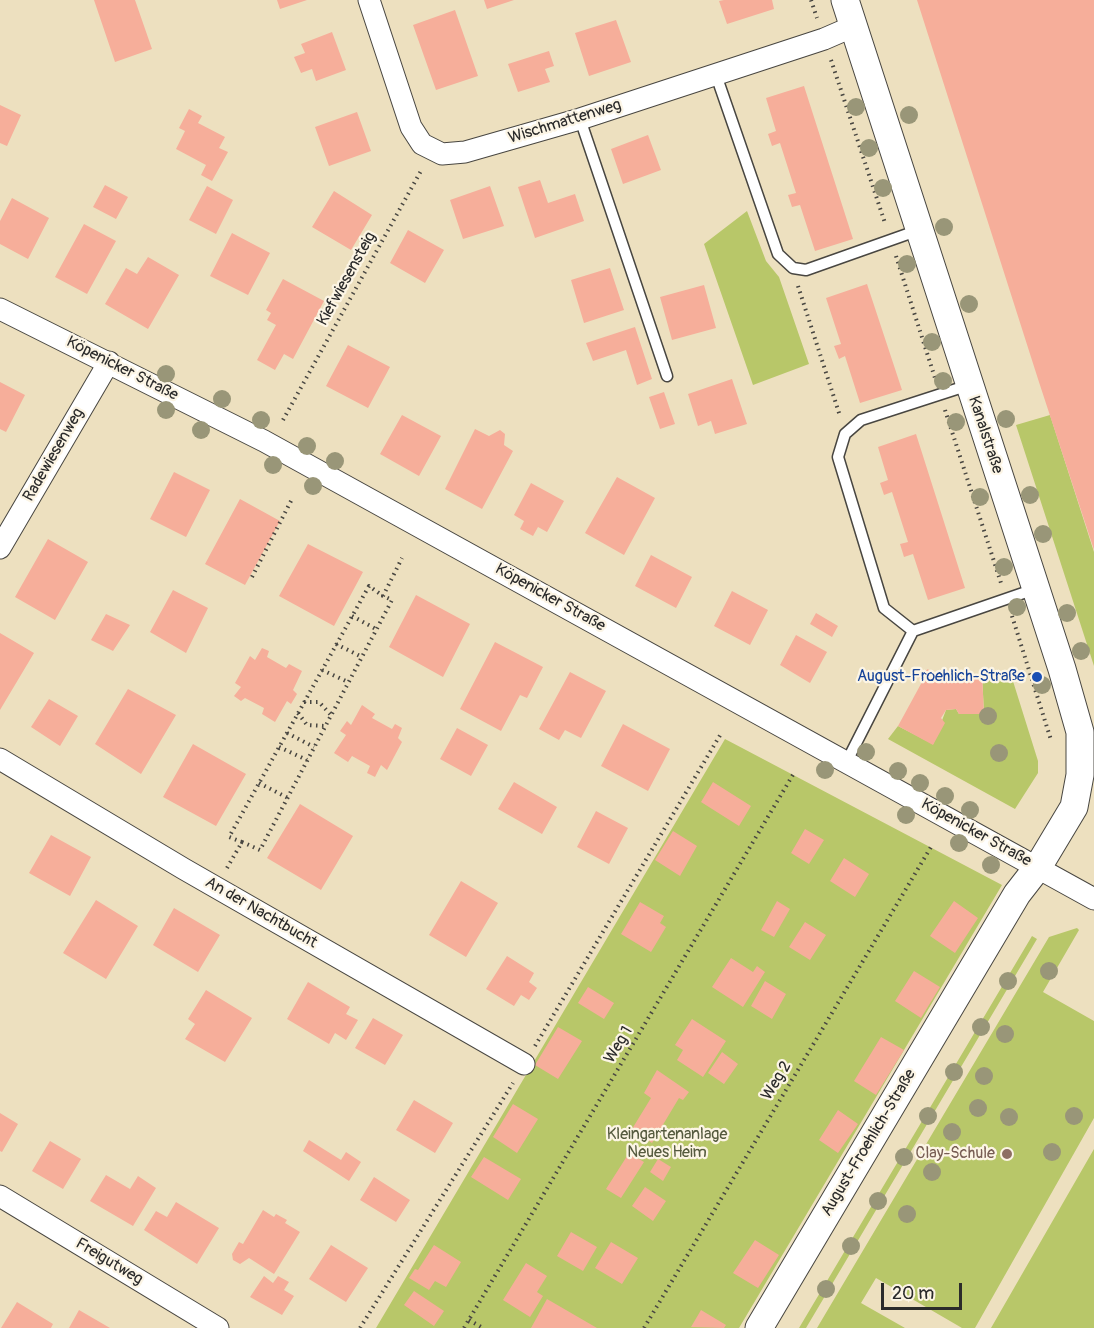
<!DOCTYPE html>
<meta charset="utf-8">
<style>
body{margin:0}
#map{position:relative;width:1094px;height:1328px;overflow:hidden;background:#ede0bf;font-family:Pangolin,sans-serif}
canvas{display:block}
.scale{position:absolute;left:881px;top:1283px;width:81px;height:27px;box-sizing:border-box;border:3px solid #2b2b2b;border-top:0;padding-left:8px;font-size:18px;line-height:21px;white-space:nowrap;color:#2b2b2b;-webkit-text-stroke:4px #fcf5e5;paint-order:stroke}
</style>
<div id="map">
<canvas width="1094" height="1328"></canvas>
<div class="scale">20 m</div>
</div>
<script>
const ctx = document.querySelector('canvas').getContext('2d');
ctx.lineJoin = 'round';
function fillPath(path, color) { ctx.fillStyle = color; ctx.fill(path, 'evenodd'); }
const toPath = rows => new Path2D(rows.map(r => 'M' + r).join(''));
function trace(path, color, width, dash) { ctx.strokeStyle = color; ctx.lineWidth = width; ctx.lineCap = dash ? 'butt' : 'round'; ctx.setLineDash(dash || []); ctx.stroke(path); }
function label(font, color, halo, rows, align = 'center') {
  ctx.font = font + ' Pangolin,sans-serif'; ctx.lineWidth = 4.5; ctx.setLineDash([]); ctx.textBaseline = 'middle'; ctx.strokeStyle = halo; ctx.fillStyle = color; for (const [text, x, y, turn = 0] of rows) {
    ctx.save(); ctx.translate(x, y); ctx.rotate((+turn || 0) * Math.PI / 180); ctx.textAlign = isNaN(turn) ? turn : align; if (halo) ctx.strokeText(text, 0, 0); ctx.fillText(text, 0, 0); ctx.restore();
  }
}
const green = toPath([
 [747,211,766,261,779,277,809,364,753,385,704,244],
 [1050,415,1094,552,1094,666,1016,425],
 [982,674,1012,678,1038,761,1038,773,1015,809,888,739,898,726,933,744,946,710,956,709,959,714,984,713],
 [725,739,1002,885,739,1328,376,1328],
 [1077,928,1079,930,1043,992,1094,1021,1094,1118,975,1328,962,1328,876,1278,861,1303,905,1328,817,1328,1049,937],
 [1032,936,1037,939,806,1328,799,1328],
 [1094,1149,1094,1328,991,1328]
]);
const building = toPath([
 [94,0,135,0,152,49,115,62],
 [277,0,307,0,280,9],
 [484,0,514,0,487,9],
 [724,0,772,0,774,9,727,24,719,1],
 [917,0,1094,0,1094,550,1038,379],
 [455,10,478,76,436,90,413,25],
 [616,20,631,62,589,76,575,33],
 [332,32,346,70,316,81,312,69,301,73,294,57,305,53,301,44],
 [549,51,554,66,545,69,550,82,518,92,508,64],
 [804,86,853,239,815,251,800,205,792,207,788,195,796,193,780,143,772,146,768,134,776,131,766,98],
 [0,105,21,115,7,146,0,143],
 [189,109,202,116,198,123,225,137,219,148,228,152,212,181,201,175,206,165,176,149,185,131,179,128],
 [357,112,371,151,329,166,315,127],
 [648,135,661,170,623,184,611,149],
 [540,180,548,203,575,194,584,221,535,238,518,187],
 [105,185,128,197,116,219,93,207],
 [207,186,233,200,216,234,189,220],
 [490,186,504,226,463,239,450,200],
 [334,191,372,215,351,250,312,227],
 [12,198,49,218,28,259,0,244,0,221],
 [84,224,116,241,87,294,55,277],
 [408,230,444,250,425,283,390,263],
 [232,233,270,253,248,295,210,276],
 [148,257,179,275,148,329,105,304,126,268,137,274],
 [610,268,624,310,584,323,571,280],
 [283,279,324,301,293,359,284,354,275,370,257,360,276,325,267,320,271,313,266,310],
 [867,284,902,390,860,403,845,356,839,359,834,346,841,344,826,298],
 [704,285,716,328,672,340,660,297],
 [635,327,652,379,637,385,626,350,593,361,586,343],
 [348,345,390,367,368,408,326,386],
 [732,379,747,424,715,434,711,421,698,426,688,394],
 [0,382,25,395,6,432,0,429],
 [664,392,675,424,660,429,649,397],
 [402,415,441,436,419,476,380,454],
 [475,429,489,436,500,430,505,434,504,445,513,451,482,509,445,489],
 [916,434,965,588,928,600,913,554,904,557,900,544,908,542,892,492,884,495,880,483,888,480,878,447],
 [174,472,210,490,186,537,150,519],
 [617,477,655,498,624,555,585,533],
 [531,483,564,501,547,532,538,527,533,536,520,529,524,521,514,515],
 [240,499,280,521,245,585,205,564],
 [48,539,88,562,55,620,15,597],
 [308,544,363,572,334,626,279,596],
 [651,555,692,577,676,608,635,586],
 [173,590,208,608,186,653,150,632],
 [732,591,768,610,750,645,714,626],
 [416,595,470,624,443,677,389,647],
 [816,613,838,626,832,637,810,624],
 [106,614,130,625,113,651,91,640],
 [0,633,34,653,0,710],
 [796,635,827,652,810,683,780,665],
 [495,642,543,667,527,698,520,695,501,731,460,709],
 [262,648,269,651,267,657,286,668,289,664,302,671,293,690,297,694,291,704,287,701,275,722,262,714,264,708,245,698,241,701,234,696,241,687,235,683,250,656,255,660],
 [928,669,932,675,982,674,984,714,959,714,956,709,946,710,941,718,945,723,933,745,898,726,922,682,918,676],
 [570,672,606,691,581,738,565,730,559,740,539,729],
 [128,689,176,715,141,774,95,744],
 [49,699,78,716,60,746,31,727],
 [362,705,375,714,372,718,392,729,395,724,402,728,398,738,402,742,387,770,381,765,375,777,367,773,370,766,352,756,348,762,334,753,346,735,340,731,347,721,351,725],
 [623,724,670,749,648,791,601,766],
 [457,728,488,745,471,776,440,759],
 [193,744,246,774,216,826,163,797],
 [514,782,557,807,542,834,498,809],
 [713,782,751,806,739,826,701,802],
 [300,804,353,836,321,890,267,858],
 [596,811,628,828,609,864,577,847],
 [805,829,824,840,809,864,791,853],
 [673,831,697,846,680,876,655,860],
 [51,835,91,857,70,896,29,873],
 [844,858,869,874,855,897,830,881],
 [461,881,498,903,466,957,429,935],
 [96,900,138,926,106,979,63,953],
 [777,901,790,909,774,937,761,930],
 [954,901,978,918,955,953,930,936],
 [640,902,664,916,660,923,666,927,651,952,621,934],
 [174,908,220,935,198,972,153,945],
 [805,922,826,935,810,960,789,947],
 [507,956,534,973,529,982,537,988,529,1000,521,995,514,1006,486,989],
 [731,958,753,972,757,966,765,972,743,1007,712,987],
 [914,971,940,987,921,1018,895,1001],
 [765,981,786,994,772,1019,751,1006],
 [308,982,350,1007,346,1014,358,1020,346,1040,335,1033,329,1044,287,1019],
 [588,987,614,1003,604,1019,578,1003],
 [206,990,252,1018,225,1062,185,1039,195,1024,188,1019],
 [373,1018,403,1035,385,1065,355,1048],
 [692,1019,726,1041,703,1077,677,1060,683,1050,675,1045],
 [558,1027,582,1041,558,1079,535,1065],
 [881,1037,904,1050,876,1095,854,1081],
 [722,1052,738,1064,724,1084,708,1073],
 [657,1070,689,1092,683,1100,679,1098,652,1143,632,1129,651,1098,644,1093],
 [414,1100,453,1123,435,1153,396,1130],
 [513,1104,538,1119,517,1153,493,1137],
 [838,1110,858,1124,838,1153,819,1140],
 [0,1113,18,1124,2,1152,0,1151],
 [309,1140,341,1160,346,1152,361,1162,349,1181,303,1151],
 [50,1141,81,1159,63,1189,32,1171],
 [629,1153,644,1162,621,1198,606,1189],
 [484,1157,521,1179,508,1200,471,1177],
 [658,1159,671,1167,663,1181,650,1172],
 [106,1175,130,1189,138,1176,156,1188,133,1226,90,1201],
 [374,1177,410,1200,396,1222,360,1200],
 [645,1187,666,1201,653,1221,632,1206],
 [176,1202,219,1228,197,1264,144,1230,156,1211,167,1217],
 [263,1210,274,1217,276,1214,287,1220,285,1223,300,1232,274,1274,249,1258,240,1264,233,1260,232,1254,239,1242,243,1244],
 [571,1232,597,1247,583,1271,557,1256],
 [755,1240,779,1255,758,1288,733,1273],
 [611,1242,638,1258,622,1284,595,1268],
 [331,1245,368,1268,346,1302,309,1279],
 [434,1245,461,1262,446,1287,435,1281,429,1290,409,1278,415,1269,418,1270],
 [526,1263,547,1276,537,1292,543,1296,530,1317,503,1300],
 [264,1276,273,1283,278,1276,289,1282,284,1290,294,1296,282,1315,250,1297],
 [414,1291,444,1311,434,1326,404,1305],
 [547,1299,597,1328,531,1328],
 [17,1302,53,1324,51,1328,1,1328],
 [79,1310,110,1328,69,1328],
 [701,1310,726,1325,724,1328,691,1327]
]);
const path = toPath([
 [811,0,817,18],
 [831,60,885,223],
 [896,256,935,378],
 [798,286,840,416],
 [945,410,1001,583],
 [283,420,422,169],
 [252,577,292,499],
 [352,616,376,629],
 [1012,616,1051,740],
 [336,644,362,657],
 [322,670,348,682],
 [304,702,319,702,331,715],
 [298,713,307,725,325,726],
 [287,733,314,747],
 [279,747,307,760],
 [259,783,288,798],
 [242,842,229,837,369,586,383,596],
 [227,868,242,842,260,850,392,600,383,596,402,558],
 [535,1046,722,732],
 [469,1320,483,1328],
 [360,1328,513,1083],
 [464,1328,794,773],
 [644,1328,931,847]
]);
const service = toPath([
 [716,75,778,254,793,268,806,270,919,230],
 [580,119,667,376],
 [913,631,884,608,838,457,845,434,861,420,969,385],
 [846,763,913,631,1035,589]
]);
const minor = toPath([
 [369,0,411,127,422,144,442,154,465,152,580,119,824,39,854,26],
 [0,309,264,441,1094,899],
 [0,548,109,362],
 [0,759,184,869,524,1064],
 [0,1196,218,1328]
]);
const tertiary = toPath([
 [759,1328,1017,894,1038,867,1074,807,1080,775,1080,732,1062,669,845,0]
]);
const trees = [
 [856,107],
 [909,115],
 [869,148],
 [883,188],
 [944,227],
 [907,264],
 [969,304],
 [932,342],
 [166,374],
 [943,381],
 [222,399],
 [166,410],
 [1006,419],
 [261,420],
 [956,422],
 [201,430],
 [307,446],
 [335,461],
 [273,465],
 [313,486],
 [1030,495],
 [980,497],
 [1043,534],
 [1004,567],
 [1017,607],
 [1067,613],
 [1081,651],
 [1042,685],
 [988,716],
 [866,752],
 [999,753],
 [825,770],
 [898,771],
 [920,783],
 [945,796],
 [970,810],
 [906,815],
 [959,843],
 [991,865],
 [1049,971],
 [1008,981],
 [981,1027],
 [1005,1034],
 [954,1072],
 [984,1076],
 [978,1108],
 [928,1116],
 [1074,1116],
 [1009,1117],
 [952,1132],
 [1052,1152],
 [904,1157],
 [932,1172],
 [878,1201],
 [907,1214],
 [851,1246],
 [826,1289]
];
const markers = [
 [1037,677,6,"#1a4fb4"],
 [1007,1154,6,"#8d6e63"]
];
const streetNames = [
 ["Wischmattenweg",565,122,-17],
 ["Kiefwiesensteig",347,279,-61],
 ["Köpenicker Straße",122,369,27],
 ["Kanalstraße",985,435,72],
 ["Radewiesenweg",54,455,-60],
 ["Köpenicker Straße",550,598,29],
 ["Köpenicker Straße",976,833,29],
 ["An der Nachtbucht",261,913,30],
 ["Weg 1",619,1045,-59],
 ["Weg 2",777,1081,-59],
 ["August-Froehlich-Straße",869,1143,-59],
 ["Freigutweg",109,1262,31]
];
const transitNames = [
 ["August-Froehlich-Straße",1025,677]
];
const parkNames = [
 ["Kleingartenanlage",667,1135],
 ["Neues Heim",667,1153]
];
const educationNames = [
 ["Clay-Schule",995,1154]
];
fillPath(green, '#b8c769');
fillPath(building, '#f6ae9a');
trace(service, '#484641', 13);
trace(minor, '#484641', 23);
trace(tertiary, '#484641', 29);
trace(path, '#484641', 4, [1.5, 4.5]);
trace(service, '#fff', 10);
trace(minor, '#fff', 21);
trace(tertiary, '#fff', 27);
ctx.fillStyle = '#999678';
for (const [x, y] of trees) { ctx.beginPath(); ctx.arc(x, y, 9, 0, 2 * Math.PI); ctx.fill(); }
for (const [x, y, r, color] of markers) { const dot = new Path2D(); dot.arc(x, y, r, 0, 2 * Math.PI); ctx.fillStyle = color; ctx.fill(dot); trace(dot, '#fcf5e5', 2); }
label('16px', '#2b2b2b', '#fcf5e5', streetNames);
label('16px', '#164399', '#fcf5e5', transitNames, 'right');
label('16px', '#555a3e', '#fcf5e5', parkNames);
label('16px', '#785e54', '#fcf5e5', educationNames, 'right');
</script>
